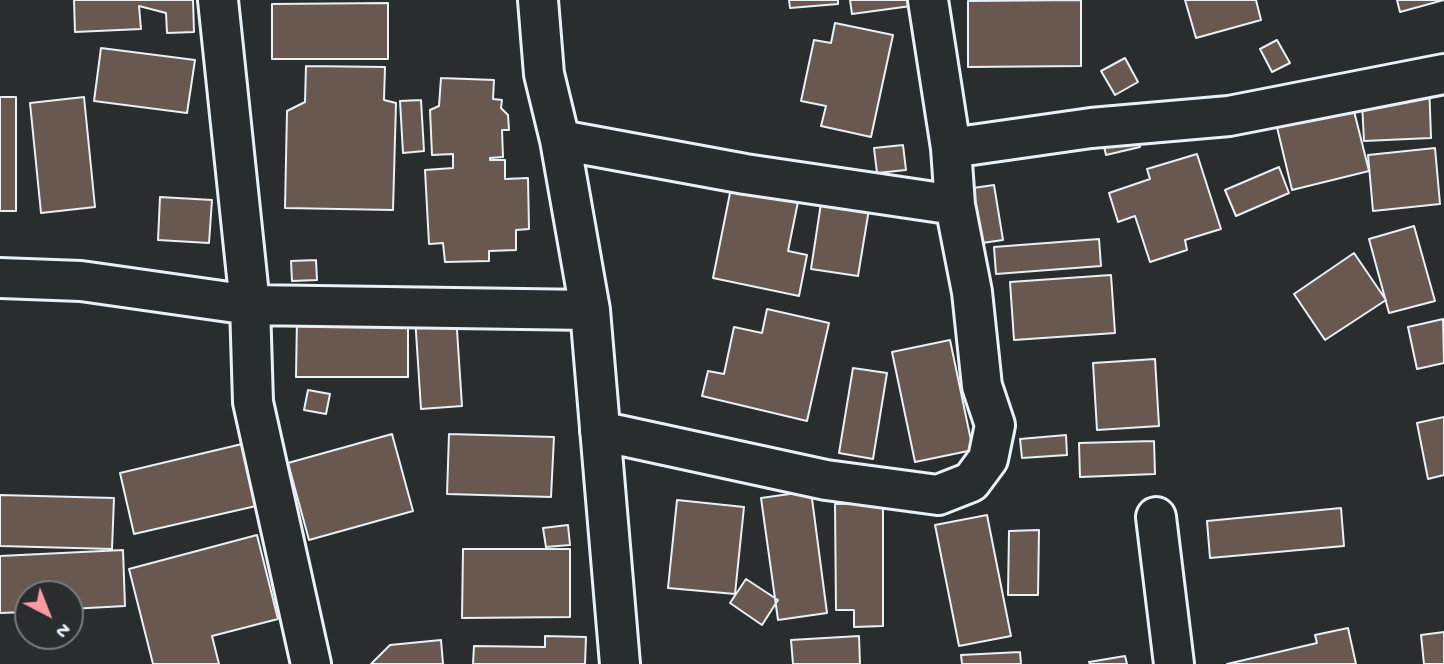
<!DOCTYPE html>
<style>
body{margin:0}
#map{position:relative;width:1444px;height:664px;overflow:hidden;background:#2a2d2e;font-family:"Gochi Hand",sans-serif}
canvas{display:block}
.north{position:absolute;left:14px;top:580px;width:70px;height:70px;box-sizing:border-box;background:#2a2d2e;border:2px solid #767b7f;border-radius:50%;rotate:138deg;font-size:19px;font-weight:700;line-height:28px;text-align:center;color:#e8f1f8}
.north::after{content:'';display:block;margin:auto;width:24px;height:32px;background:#ff9aa2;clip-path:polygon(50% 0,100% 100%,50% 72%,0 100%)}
</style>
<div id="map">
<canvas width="1444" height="664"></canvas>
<div class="north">N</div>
</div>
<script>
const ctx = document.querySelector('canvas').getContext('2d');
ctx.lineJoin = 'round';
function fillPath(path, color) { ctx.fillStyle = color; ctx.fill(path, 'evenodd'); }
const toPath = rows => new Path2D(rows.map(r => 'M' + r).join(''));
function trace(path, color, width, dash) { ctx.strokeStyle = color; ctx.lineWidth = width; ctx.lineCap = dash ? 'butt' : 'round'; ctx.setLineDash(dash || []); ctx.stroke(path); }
const building = toPath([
 [74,0,193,0,194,32,167,33,166,13,139,6,141,29,75,32,74,0],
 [789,0,838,0,838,4,790,8,789,0],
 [850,0,911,0,911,6,852,14,850,0],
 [1081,0,1081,66,968,67,968,1,1081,0],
 [1185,0,1256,0,1261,20,1196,38,1185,0],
 [1397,0,1444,0,1400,12,1397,0],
 [388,3,388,59,272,59,272,4,388,3],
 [835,23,893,35,871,137,821,126,826,106,801,101,814,40,831,43,835,23],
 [1277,40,1290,63,1272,72,1260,49,1277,40],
 [101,48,195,60,187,113,94,101,101,48],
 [1125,58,1138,82,1115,95,1101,71,1125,58],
 [306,66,385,67,384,100,396,103,393,210,285,208,287,111,305,102,306,66],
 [441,78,494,80,493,99,502,100,501,108,508,115,509,130,502,130,503,157,490,158,490,160,505,160,505,179,528,178,529,229,516,230,516,250,489,251,489,261,445,262,443,243,429,244,425,170,453,168,453,154,432,155,430,110,439,106,441,78],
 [1429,81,1431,138,1364,141,1361,84,1429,81],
 [0,97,16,97,16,211,0,211,0,97],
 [84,97,95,207,41,213,30,103,84,97],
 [1351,99,1369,171,1292,190,1275,119,1351,99],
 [421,100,424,151,403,153,400,101,421,100],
 [1135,129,1140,147,1106,155,1102,138,1135,129],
 [903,145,906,170,877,173,874,148,903,145],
 [1435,148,1440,204,1373,211,1368,155,1435,148],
 [1197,154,1221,229,1185,240,1187,250,1150,262,1135,216,1118,222,1109,193,1150,179,1147,169,1197,154],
 [1279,167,1289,193,1236,216,1225,190,1279,167],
 [734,173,801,187,788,251,807,255,799,296,713,278,734,173],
 [994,185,1003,240,982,243,973,188,994,185],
 [823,190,871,197,858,276,811,269,823,190],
 [160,197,212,200,209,243,158,240,160,197],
 [1414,226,1435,301,1389,313,1369,239,1414,226],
 [1099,239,1101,266,996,274,994,247,1099,239],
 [1354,253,1386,300,1325,340,1294,294,1354,253],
 [316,260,317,280,292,281,291,261,316,260],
 [1111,275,1115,333,1014,340,1010,282,1111,275],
 [767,309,829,323,807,421,702,396,708,371,724,374,734,327,762,333,767,309],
 [456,315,462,406,421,409,415,317,456,315],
 [297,317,408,317,408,377,296,377,297,317],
 [1443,319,1444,363,1417,369,1408,327,1443,319],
 [950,340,973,450,915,462,892,352,950,340],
 [1155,359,1159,426,1097,430,1093,363,1155,359],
 [853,368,887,373,873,459,839,453,853,368],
 [308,390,330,394,326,414,304,410,308,390],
 [1444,417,1444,475,1428,479,1417,423,1444,417],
 [392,434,413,511,309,540,288,463,392,434],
 [449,434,554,437,551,497,447,494,449,434],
 [1066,435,1067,455,1022,458,1020,439,1066,435],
 [1154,441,1155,474,1080,477,1079,443,1154,441],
 [242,444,256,506,134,534,120,473,242,444],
 [811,491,827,613,778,620,761,498,811,491],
 [0,495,114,498,112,549,0,546,0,495],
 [677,500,744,507,735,594,668,588,677,500],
 [883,503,883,626,854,627,854,610,836,610,835,504,883,503],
 [1341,508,1344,546,1210,558,1207,521,1341,508],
 [987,515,1011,636,959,646,935,525,987,515],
 [568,525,570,545,546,547,543,528,568,525],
 [1039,530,1038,595,1008,595,1009,531,1039,530],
 [257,535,278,619,212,636,219,664,153,664,129,569,257,535],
 [463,549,570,549,570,617,462,618,463,549],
 [123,550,125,606,70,609,70,594,28,594,28,612,0,613,0,556,123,550],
 [746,579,778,600,762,625,730,603,746,579],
 [1348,628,1356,664,1227,664,1317,643,1315,635,1348,628],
 [1444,632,1444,664,1424,664,1421,635,1444,632],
 [545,636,586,637,585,664,473,664,474,646,545,647,545,636],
 [859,636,860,664,793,664,791,640,859,636],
 [441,640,443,664,371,664,390,645,441,640],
 [1020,652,1021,664,962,664,961,655,1020,652],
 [1125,656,1127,664,1090,664,1089,662,1125,656]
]);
const minor = toPath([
 [218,0,250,305,253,402,311,664],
 [538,0,544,74,560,140,590,310,620,664],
 [560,140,745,174,955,205],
 [951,148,1091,128,1229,116,1444,74],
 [0,278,81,281,250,305,590,310],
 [600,431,826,480,938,495,971,482,988,459,995,425,982,386,972,292,955,205,951,148,928,0],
 [1156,517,1174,664]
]);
fillPath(building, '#685850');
trace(building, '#e8f1f8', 2);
trace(minor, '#e8f1f8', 44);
trace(minor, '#2a2d2e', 38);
</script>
